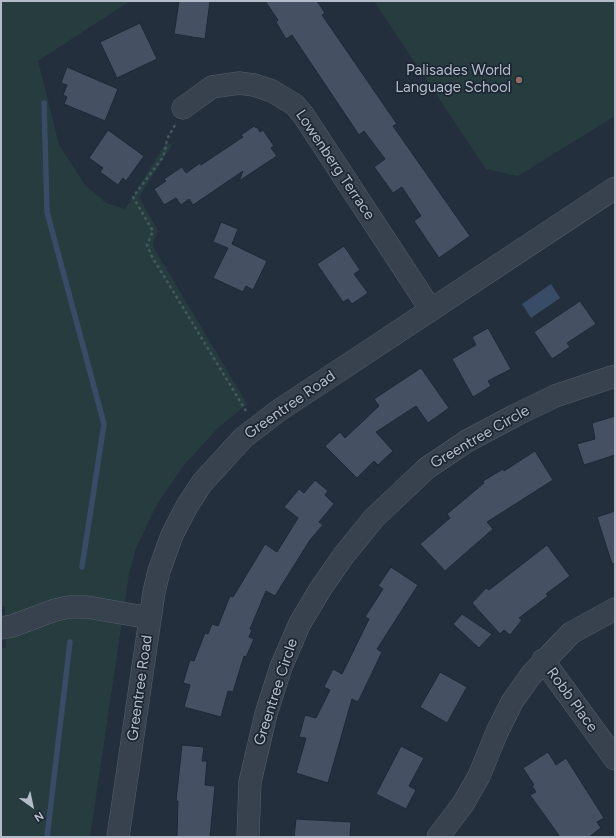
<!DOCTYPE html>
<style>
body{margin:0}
#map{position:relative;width:616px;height:838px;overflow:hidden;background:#242f3e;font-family:Figtree,sans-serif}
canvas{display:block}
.frame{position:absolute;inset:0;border:2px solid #b4bcc9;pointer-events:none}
.north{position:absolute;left:12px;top:786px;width:40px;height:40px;-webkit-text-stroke:3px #1d2633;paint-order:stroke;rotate:147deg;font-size:11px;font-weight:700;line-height:16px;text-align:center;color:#b4bcc9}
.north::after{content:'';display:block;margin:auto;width:14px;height:18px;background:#b4bcc9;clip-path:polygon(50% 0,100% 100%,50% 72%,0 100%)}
</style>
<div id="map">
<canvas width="616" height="838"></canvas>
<div class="frame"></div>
<div class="north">N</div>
</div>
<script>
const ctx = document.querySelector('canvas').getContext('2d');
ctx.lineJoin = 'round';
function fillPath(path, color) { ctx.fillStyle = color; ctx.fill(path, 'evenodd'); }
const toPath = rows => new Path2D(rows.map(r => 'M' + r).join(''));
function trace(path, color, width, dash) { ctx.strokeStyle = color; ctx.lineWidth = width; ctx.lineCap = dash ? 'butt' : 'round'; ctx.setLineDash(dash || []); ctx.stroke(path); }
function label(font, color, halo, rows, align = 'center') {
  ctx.font = font + ' Figtree,sans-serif'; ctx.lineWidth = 3.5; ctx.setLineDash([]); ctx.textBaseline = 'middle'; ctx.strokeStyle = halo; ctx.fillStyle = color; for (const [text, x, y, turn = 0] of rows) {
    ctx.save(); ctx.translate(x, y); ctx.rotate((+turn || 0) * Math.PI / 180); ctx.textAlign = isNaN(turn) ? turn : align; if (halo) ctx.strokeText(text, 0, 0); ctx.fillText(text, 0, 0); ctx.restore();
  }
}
const green = toPath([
 [1,1,130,1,38,61,59,145,85,185,106,203,125,209,166,143,172,145,139,197,158,231,153,243,154,248,247,404,218,428,184,465,157,504,136,548,129,574,90,837,1,837,1,648,6,648,5,606,1,606],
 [374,1,615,1,615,116,518,176,486,169]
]);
const water = toPath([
 [551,284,560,298,531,318,522,304]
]);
const stream = toPath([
 [44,103,47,212,104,424,82,567],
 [47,837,70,642]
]);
const building = toPath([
 [179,1,210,1,205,39,174,34,179,1],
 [265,1,317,1,325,13,322,15,397,124,393,126,470,236,439,258,414,221,421,216,402,187,393,193,374,167,385,159,364,131,359,135,292,35,286,39,276,22,278,20,265,1],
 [140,23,157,59,117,78,100,42,140,23],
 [67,67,118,89,105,121,64,104,67,97,63,95,67,85,61,83,67,67],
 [254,126,256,128,257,127,260,132,263,130,274,146,271,148,277,156,239,181,243,171,193,205,189,199,181,205,176,198,164,205,154,189,166,181,164,179,182,167,186,173,200,163,201,165,243,137,241,135,254,126],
 [108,130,144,156,126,181,123,178,118,185,100,172,103,168,89,158,108,130],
 [221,222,238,229,232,244,267,261,253,290,246,286,243,292,213,278,228,248,213,242,221,222],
 [344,246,360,270,354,274,368,293,352,304,348,299,343,302,317,264,344,246],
 [580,301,596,324,567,343,570,347,552,359,534,332,580,301],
 [488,328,511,369,488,381,491,386,473,397,452,359,476,345,472,337,488,328],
 [421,368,449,408,428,423,416,406,376,432,393,451,378,465,374,461,357,478,325,446,340,432,345,438,379,406,374,399,421,368],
 [615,416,615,455,584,465,577,444,595,439,592,423,615,416],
 [535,451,553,480,487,522,493,529,445,571,420,544,450,518,447,514,484,483,483,481,503,469,504,471,535,451],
 [315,480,328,491,325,495,334,504,319,522,323,525,310,540,275,596,266,591,250,629,252,630,249,637,254,639,246,657,244,656,233,692,228,691,221,717,184,707,190,685,183,683,190,660,194,661,205,633,208,634,212,624,218,626,230,596,233,597,265,544,277,552,298,518,284,507,299,489,304,493,315,480],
 [615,511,615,563,612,564,597,517,615,511],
 [547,545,570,576,546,594,548,596,519,618,522,620,510,635,504,630,500,634,472,603,486,588,489,590,547,545],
 [391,567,418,585,377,649,382,652,358,702,352,699,328,783,296,773,306,738,299,737,305,715,316,718,330,690,324,687,333,669,342,674,369,619,365,617,383,589,378,586,391,567],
 [462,614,492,634,479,648,453,624,462,614],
 [440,672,467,687,447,723,420,707,440,672],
 [182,745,204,747,202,761,207,761,205,785,215,786,210,837,177,837,178,801,176,801,182,745],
 [401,746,424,758,409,786,416,790,406,809,376,794,401,746],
 [548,752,556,765,566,758,604,818,597,822,601,828,589,837,560,837,530,795,536,792,532,786,534,785,523,768,548,752],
 [296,819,351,822,350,837,294,837,296,819]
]);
const path = toPath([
 [175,125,167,139,165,151,163,157,133,197,153,231,147,245,151,255,246,411]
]);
const minor = toPath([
 [183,108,212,87,239,83,254,85,272,91,295,105,304,116,431,310],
 [1,628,12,626,55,610,69,607,87,607,150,618],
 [543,660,615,759],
 [118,837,154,592,159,571,172,535,187,506,202,483,243,438,278,411,615,188],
 [248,837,250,782,266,714,281,667,300,623,321,588,344,555,374,518,427,468,467,441,516,415,555,396,615,376],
 [438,837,463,804,479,776,497,732,512,702,531,675,571,633,615,609]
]);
const markers = [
 [519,80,4,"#8d6e63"]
];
const poiNames = [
 ["Palisades World",511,71],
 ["Language School",511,88]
];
const streetNames = [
 ["Lowenberg Terrace",335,165,56],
 ["Greentree Road",290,405,-35],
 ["Greentree Circle",480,437,-30],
 ["Greentree Road",140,688,-82],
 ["Greentree Circle",276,692,-72],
 ["Robb Place",572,700,54]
];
fillPath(green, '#263c3f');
fillPath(water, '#394c67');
trace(stream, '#394c67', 5.5);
fillPath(building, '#455162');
trace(building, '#1f2835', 1);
trace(minor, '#565f6c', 23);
trace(path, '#44595c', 2.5, [3, 3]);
trace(minor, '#38414e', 22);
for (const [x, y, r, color] of markers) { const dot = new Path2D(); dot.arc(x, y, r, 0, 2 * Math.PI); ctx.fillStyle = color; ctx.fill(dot); trace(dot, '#1d2633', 1.5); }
label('15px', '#b4bcc9', '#1d2633', poiNames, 'right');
label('15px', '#b4bcc9', '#1d2633', streetNames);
</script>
